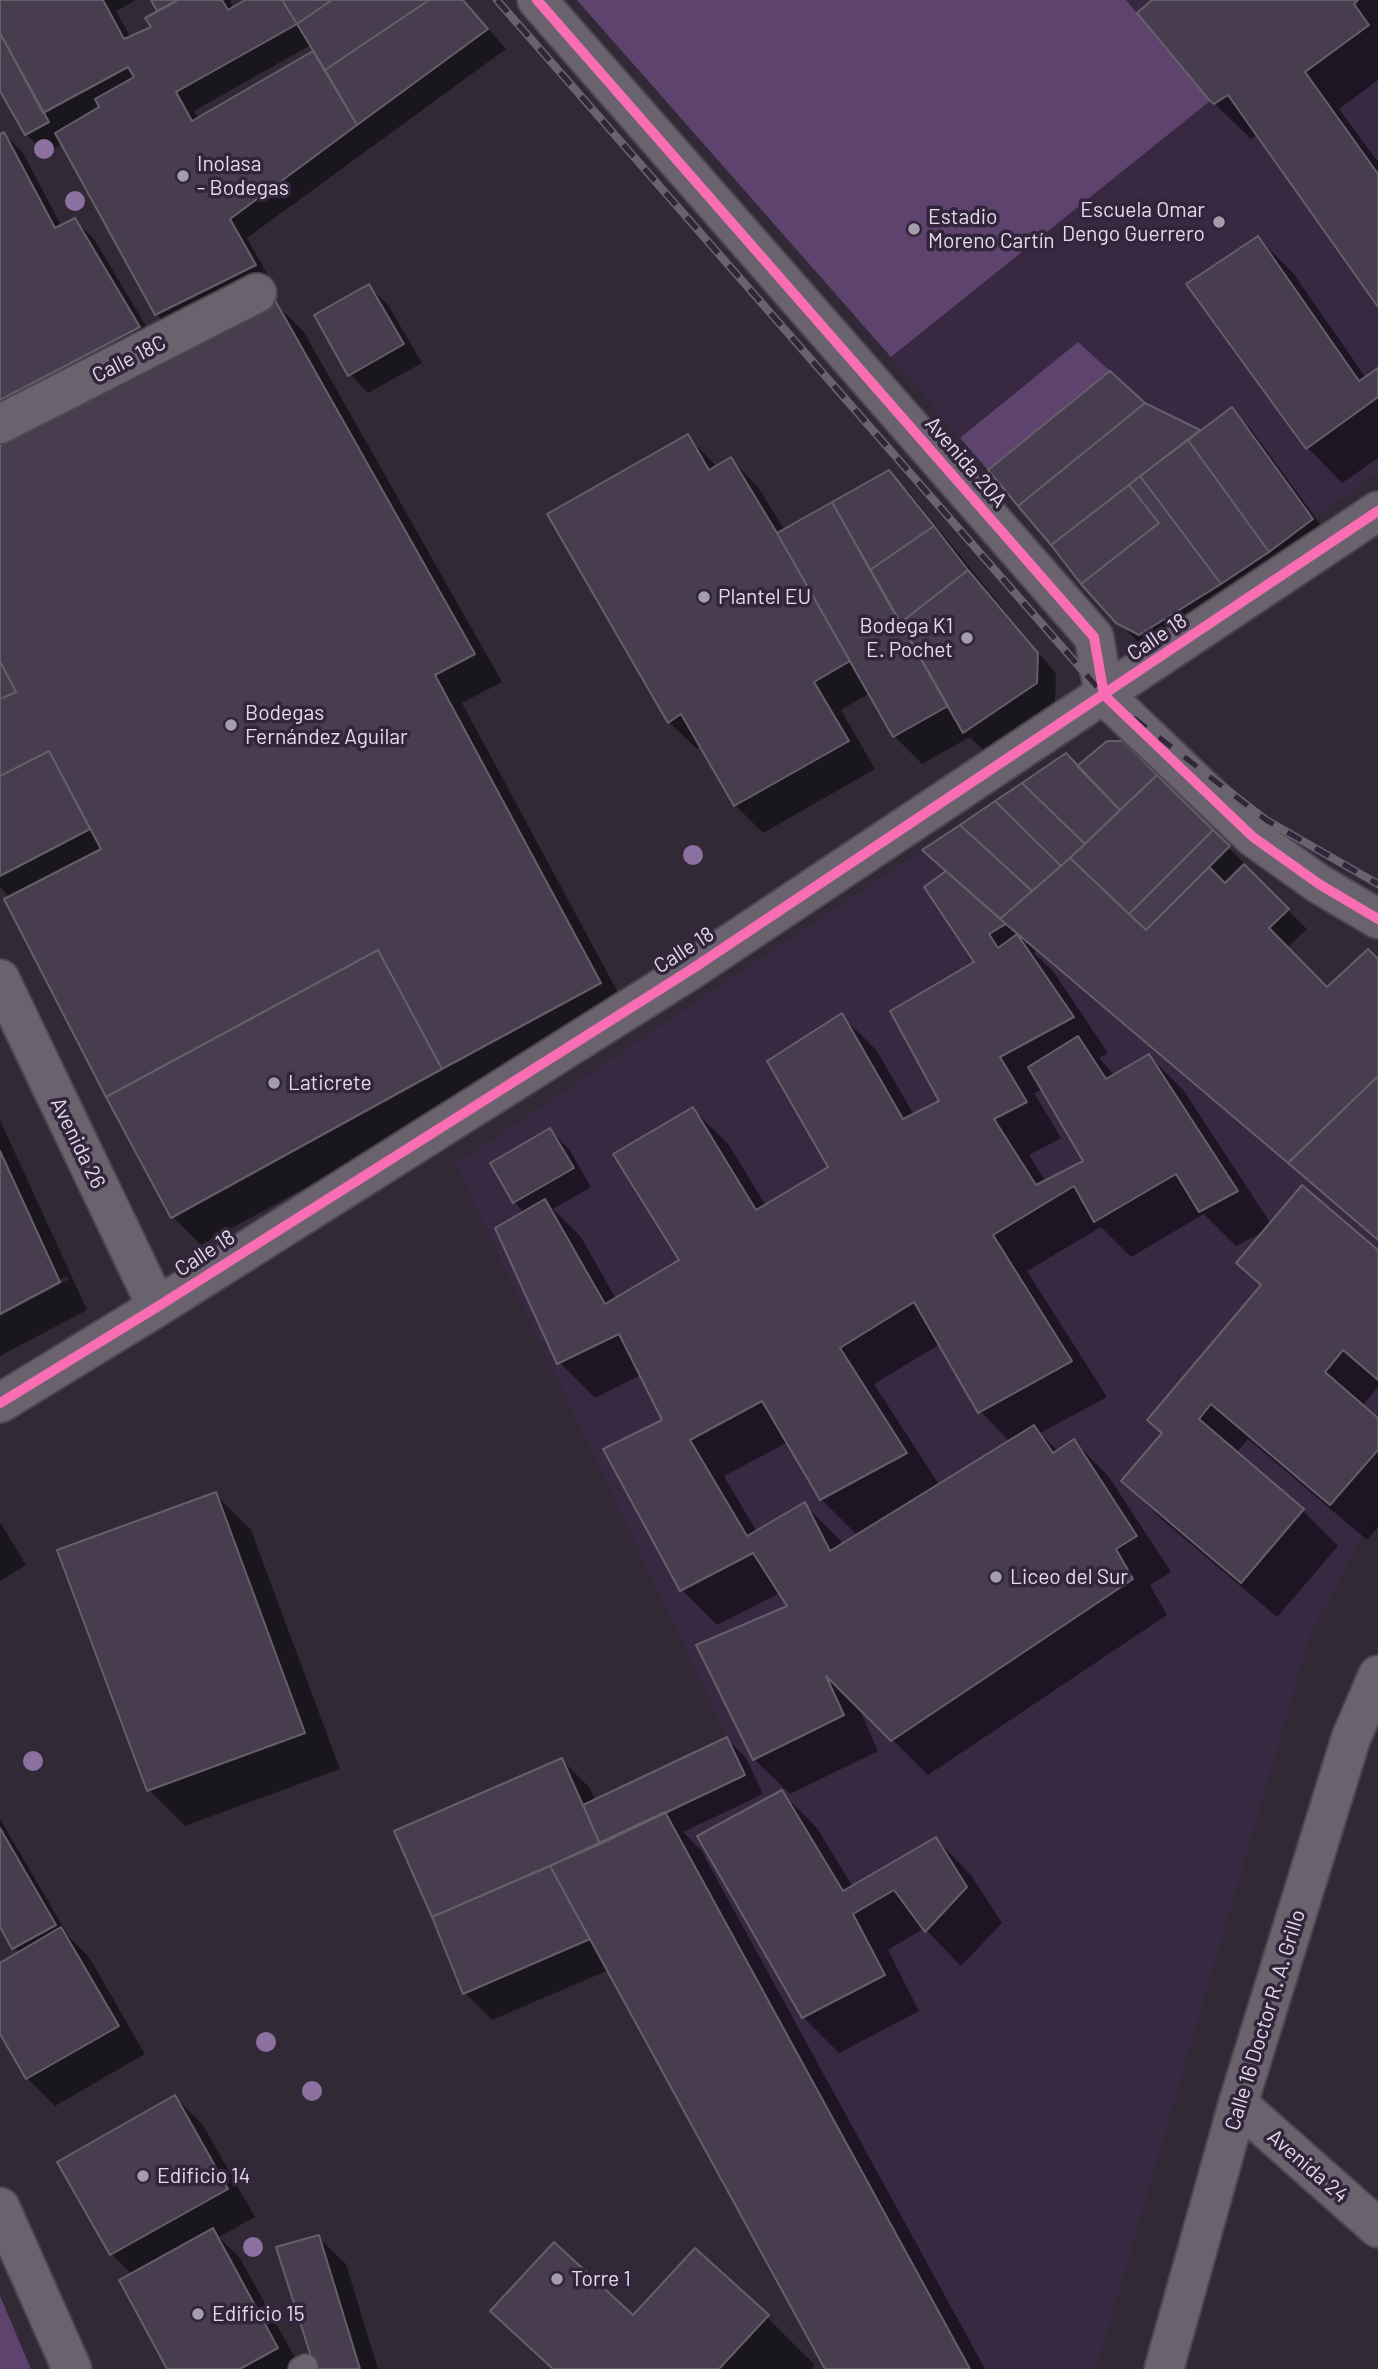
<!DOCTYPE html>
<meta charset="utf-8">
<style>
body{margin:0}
canvas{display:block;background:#312a36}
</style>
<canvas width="1378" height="2369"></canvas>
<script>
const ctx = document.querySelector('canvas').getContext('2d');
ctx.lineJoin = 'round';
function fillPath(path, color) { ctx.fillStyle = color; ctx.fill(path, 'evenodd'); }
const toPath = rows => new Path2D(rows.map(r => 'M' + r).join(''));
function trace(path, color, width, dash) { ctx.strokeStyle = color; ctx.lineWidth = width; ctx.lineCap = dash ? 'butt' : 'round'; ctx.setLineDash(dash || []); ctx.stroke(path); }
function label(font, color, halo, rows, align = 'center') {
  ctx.font = font + ' Barlow,sans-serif'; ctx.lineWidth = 7; ctx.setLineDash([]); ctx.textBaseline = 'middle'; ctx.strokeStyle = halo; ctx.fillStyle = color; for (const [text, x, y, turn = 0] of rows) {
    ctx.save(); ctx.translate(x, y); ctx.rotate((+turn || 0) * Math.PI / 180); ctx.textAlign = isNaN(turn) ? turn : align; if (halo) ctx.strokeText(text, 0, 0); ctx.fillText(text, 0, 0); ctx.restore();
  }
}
const built = toPath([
 [1126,0,1378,0,1378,472,1313,519,1232,408,1200,430,1145,403,1078,343,960,438,891,357,1210,101],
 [922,850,1000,919,1378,1240,1378,1510,1371,1519,1310,1635,1096,2369,970,2369,665,1812,745,1774,456,1164]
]);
const green = toPath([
 [577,0,1126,0,1210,101,891,357],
 [1078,342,1110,371,988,470,960,438],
 [0,2296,31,2369,0,2369]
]);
const shadow = toPath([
 [0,0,136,0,116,11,131,38,153,28,160,12,153,0,233,0,230,1,234,8,248,0,464,0,506,49,247,238,273,284,175,333,156,314,62,144,45,153,26,134,0,88],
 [311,45,315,52,198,119,194,111],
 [1154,0,1378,0,1378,80,1339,109,1378,162,1378,304,1258,134,1251,139,1211,100],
 [4,134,23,153,62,227,75,220,94,239,158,346,0,427,0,136],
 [1258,238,1293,273,1366,378,1378,370,1378,458,1342,483,1307,447],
 [369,286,388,305,422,363,368,393,350,374],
 [276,304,304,332,502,682,462,703,628,1011,201,1245,173,1217,107,1096,10,898,0,887,0,447],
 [1144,404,1201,433,1231,410,1250,428,1331,539,1159,653,1137,641,1082,583,991,470],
 [688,437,717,467,731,459,758,487,785,531,889,472,908,491,1056,674,1055,702,983,750,970,737,922,764,894,736,870,693,841,710,875,769,763,833,735,805,702,746,697,749,669,722],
 [1122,743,1247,866,1246,868,1307,929,1287,948,1327,989,1378,961,1378,1240,1036,951,1034,953,1053,971,1108,1053,1099,1058,1115,1076,1149,1056,1184,1091,1271,1224,1378,1253,1378,1387,1362,1406,1378,1420,1378,1527,1367,1540,1248,1439,1236,1453,1302,1510,1338,1546,1277,1617,1159,1517,1124,1481,1164,1434,1262,1287,1238,1263,1265,1231,1236,1246,1204,1214,1131,1257,1101,1227,1027,1271,1107,1397,1040,1433,1058,1451,1074,1441,1109,1477,1171,1572,1150,1585,1167,1615,928,1775,858,1706,878,1751,790,1794,754,1759,789,1607,780,1593,717,1625,682,1590,664,1421,641,1375,595,1398,559,1362,525,1213,514,1202,550,1130,569,1149,591,1187,553,1209,581,1237,616,1299,681,1260,693,1109,729,1145,766,1206,830,1168,842,1016,877,1051,914,1115,942,1102,976,963,927,887,1077,768],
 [1043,1089,1086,1162,1046,1182,1029,1155,1061,1138,1034,1093],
 [940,1344,980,1411,1010,1442,940,1486,874,1384],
 [788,1442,821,1499,858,1536,843,1545,840,1540,804,1504,757,1532,724,1476],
 [0,1120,87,1310,0,1356,0,1316,69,1279,67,1276,0,1312],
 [215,1494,251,1530,340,1769,185,1826,149,1790],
 [0,1522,26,1565,0,1581],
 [727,1739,746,1758,763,1794,683,1832,701,1850,985,2369,827,2369,609,1970,492,2020,465,1993,396,1832,562,1760,590,1788,595,1801],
 [781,1792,817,1828,853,1887,936,1839,971,1875,1002,1923,961,1966,924,1928,888,1950,919,2011,839,2053,803,2017],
 [0,1819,69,1937,89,1957,145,2054,55,2106,27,2078,0,2031,0,1965,19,1953,0,1924],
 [175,2097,203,2125,255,2217,219,2237,240,2258,301,2369,169,2369,132,2275,112,2254,60,2162],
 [318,2237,346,2264,378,2369,317,2369],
 [493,2311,633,2317,767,2317,815,2365,811,2369,552,2369]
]);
const building = toPath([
 [0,0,103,0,124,39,151,27,145,18,178,0,222,0,228,10,245,0,282,0,297,24,176,92,192,121,313,51,357,125,230,219,256,265,155,315,55,133,99,107,95,99,134,77,128,67,43,113,0,33,0,0],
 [151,0,178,0,157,11,151,0],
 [282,0,332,0,297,24,282,0],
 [332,0,429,0,325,70,297,24,332,0],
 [429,0,463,0,488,29,357,125,325,70,429,0],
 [1152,0,1358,0,1354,4,1369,25,1305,72,1378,174,1378,307,1228,95,1214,104,1210,101,1137,13,1152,0],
 [0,33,49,122,25,135,0,91,0,33],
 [4,132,55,228,75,218,140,327,0,400,0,134,4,132],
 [1258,236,1359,381,1378,368,1378,397,1306,449,1186,284,1258,236],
 [369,284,404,344,348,376,314,315,369,284],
 [276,302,475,654,435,675,601,983,442,1069,378,950,106,1097,4,899,101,849,49,751,0,776,0,699,16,692,0,661,0,445,276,302],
 [1110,371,1145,403,1018,506,988,470,1110,371],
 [1145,403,1200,430,1051,545,1018,506,1145,403],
 [1232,407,1313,519,1269,552,1188,440,1232,407],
 [688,434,709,470,731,457,777,533,850,661,814,682,849,741,734,806,681,714,668,723,547,514,688,434],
 [1188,440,1269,552,1221,584,1140,476,1188,440],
 [889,470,934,526,870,570,832,502,889,470],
 [1140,476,1221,584,1139,635,1116,623,1081,584,1159,523,1129,485,1140,476],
 [1129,485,1159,523,1081,584,1051,545,1129,485],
 [832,502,948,706,893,737,777,533,832,502],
 [934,526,968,570,900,623,870,570,934,526],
 [968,570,1038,653,1037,683,963,733,900,623,968,570],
 [0,661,16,692,0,699,0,661],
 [1107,741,1123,741,1157,775,1120,810,1077,766,1107,741],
 [49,751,90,829,0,876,0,776,49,751],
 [1066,753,1120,810,1085,844,1022,783,1066,753],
 [1157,775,1213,830,1129,914,1070,858,1157,775],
 [1022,783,1085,844,1061,866,995,801,1022,783],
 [995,801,1061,866,1032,891,960,825,995,801],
 [960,825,1032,891,1000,919,922,850,960,825],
 [1213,830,1230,846,1146,930,1129,914,1213,830],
 [1070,858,1146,930,1209,867,1225,883,1244,864,1289,909,1269,928,1327,987,1368,949,1378,959,1378,1076,1288,1163,1000,919,1070,858],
 [946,871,1006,924,989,934,998,948,1017,934,1074,1017,1000,1057,1027,1102,994,1119,1036,1185,1083,1161,1028,1067,1078,1036,1106,1079,1149,1054,1238,1191,1199,1212,1176,1174,1094,1222,1074,1186,993,1235,1072,1361,978,1413,914,1302,840,1348,907,1453,820,1500,762,1401,690,1440,747,1536,805,1502,830,1551,1034,1425,1053,1453,1074,1439,1137,1536,1116,1549,1133,1579,891,1741,826,1676,844,1715,753,1760,696,1645,787,1606,753,1553,680,1591,603,1449,662,1420,619,1334,557,1364,495,1228,545,1199,605,1304,679,1260,613,1154,693,1107,756,1210,828,1167,767,1061,842,1013,903,1119,939,1101,890,1011,974,962,924,887,946,871],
 [378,950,442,1069,171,1218,106,1097,378,950],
 [1378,1076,1378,1240,1288,1163,1378,1076],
 [550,1128,574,1168,513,1203,490,1163,550,1128],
 [0,1151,60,1282,0,1314,0,1151],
 [1302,1185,1378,1250,1378,1380,1343,1350,1325,1372,1378,1418,1378,1450,1330,1505,1211,1404,1199,1419,1304,1509,1241,1583,1121,1481,1162,1433,1147,1420,1261,1285,1236,1263,1302,1185],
 [216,1492,305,1733,147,1791,57,1550,216,1492],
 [727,1737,745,1775,600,1844,583,1805,727,1737],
 [562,1758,600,1844,432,1917,394,1831,562,1758],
 [782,1790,843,1891,936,1837,967,1887,925,1932,894,1890,853,1914,885,1975,802,2018,697,1836,782,1790],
 [665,1812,970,2369,825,2369,550,1866,665,1812],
 [0,1828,56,1925,12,1949,0,1927,0,1828],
 [550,1866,590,1939,463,1994,432,1917,550,1866],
 [61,1927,119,2026,26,2079,0,2034,0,1963,61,1927],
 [175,2095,228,2189,110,2255,57,2162,175,2095],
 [213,2228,278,2348,240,2369,167,2369,119,2280,213,2228],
 [319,2235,360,2369,315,2369,276,2247,319,2235],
 [554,2242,633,2315,695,2248,769,2315,719,2369,553,2369,490,2311,554,2242]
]);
const service = toPath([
 [300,2369,306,2366]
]);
const minor = toPath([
 [537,0,1094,637,1104,695,1253,837,1319,884,1378,919],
 [0,424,257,293],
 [0,979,157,1307],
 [0,1403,157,1307,692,969,1378,511],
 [1238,2104,1378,2228],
 [0,2207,72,2369],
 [1164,2369,1238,2104,1351,1738,1378,1675]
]);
const rail = toPath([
 [497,0,1104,695,1266,820,1378,884]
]);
const cycleway = toPath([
 [537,0,1094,637,1104,695,1253,837,1319,884,1378,919],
 [0,1403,157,1307,692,969,1378,511]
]);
const trees = [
 [44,149],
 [75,201],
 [693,855],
 [33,1761],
 [266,2042],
 [312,2091],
 [253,2247]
];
const markers = [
 [183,176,7,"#a59dab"],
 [1219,222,7,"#a59dab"],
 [914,229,7,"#a59dab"],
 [704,597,7,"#a59dab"],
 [967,638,7,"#a59dab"],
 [231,725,7,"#a59dab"],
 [274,1083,7,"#a59dab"],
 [996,1577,7,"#a59dab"],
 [143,2176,7,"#a59dab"],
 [557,2279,7,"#a59dab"],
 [198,2314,7,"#a59dab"]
];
const poiNames = [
 ["Inolasa",197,164],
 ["- Bodegas",197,188],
 ["Escuela Omar",1205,210,"right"],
 ["Dengo Guerrero",1205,234,"right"],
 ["Estadio",928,217],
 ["Moreno Cartín",928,241],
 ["Plantel EU",718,597],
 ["Bodega K1",953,626,"right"],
 ["E. Pochet",953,650,"right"],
 ["Bodegas",245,713],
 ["Fernández Aguilar",245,737],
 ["Laticrete",288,1083],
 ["Liceo del Sur",1010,1577],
 ["Edificio 14",157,2176],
 ["Torre 1",571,2279],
 ["Edificio 15",212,2314]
];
const streetNames = [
 ["Calle 18C",129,359,-27],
 ["Avenida 20A",966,462,49],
 ["Calle 18",1157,637,-34],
 ["Calle 18",684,950,-33],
 ["Avenida 26",78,1143,64],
 ["Calle 18",205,1253,-33],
 ["Calle 16 Doctor R. A. Grillo",1265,2020,-73],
 ["Avenida 24",1308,2166,41]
];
fillPath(built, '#382842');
fillPath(green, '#5d436d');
fillPath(shadow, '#0007');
fillPath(building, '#483d4f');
trace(building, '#655f6a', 2);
trace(service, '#4d4752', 26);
trace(minor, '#4d4752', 42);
trace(service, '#6a636e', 23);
trace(minor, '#6a636e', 38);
trace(rail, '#68636d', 8);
trace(rail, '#32253b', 5, [16]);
trace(cycleway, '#f96db3', 10);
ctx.fillStyle = '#8c709f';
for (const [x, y] of trees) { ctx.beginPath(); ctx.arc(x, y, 10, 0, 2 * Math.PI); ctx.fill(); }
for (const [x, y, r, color] of markers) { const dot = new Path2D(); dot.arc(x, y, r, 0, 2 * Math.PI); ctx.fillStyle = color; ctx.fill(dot); trace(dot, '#32253b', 2.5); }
label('21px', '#e3dbea', '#32253b', poiNames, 'left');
label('21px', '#e3dbea', '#32253b', streetNames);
</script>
